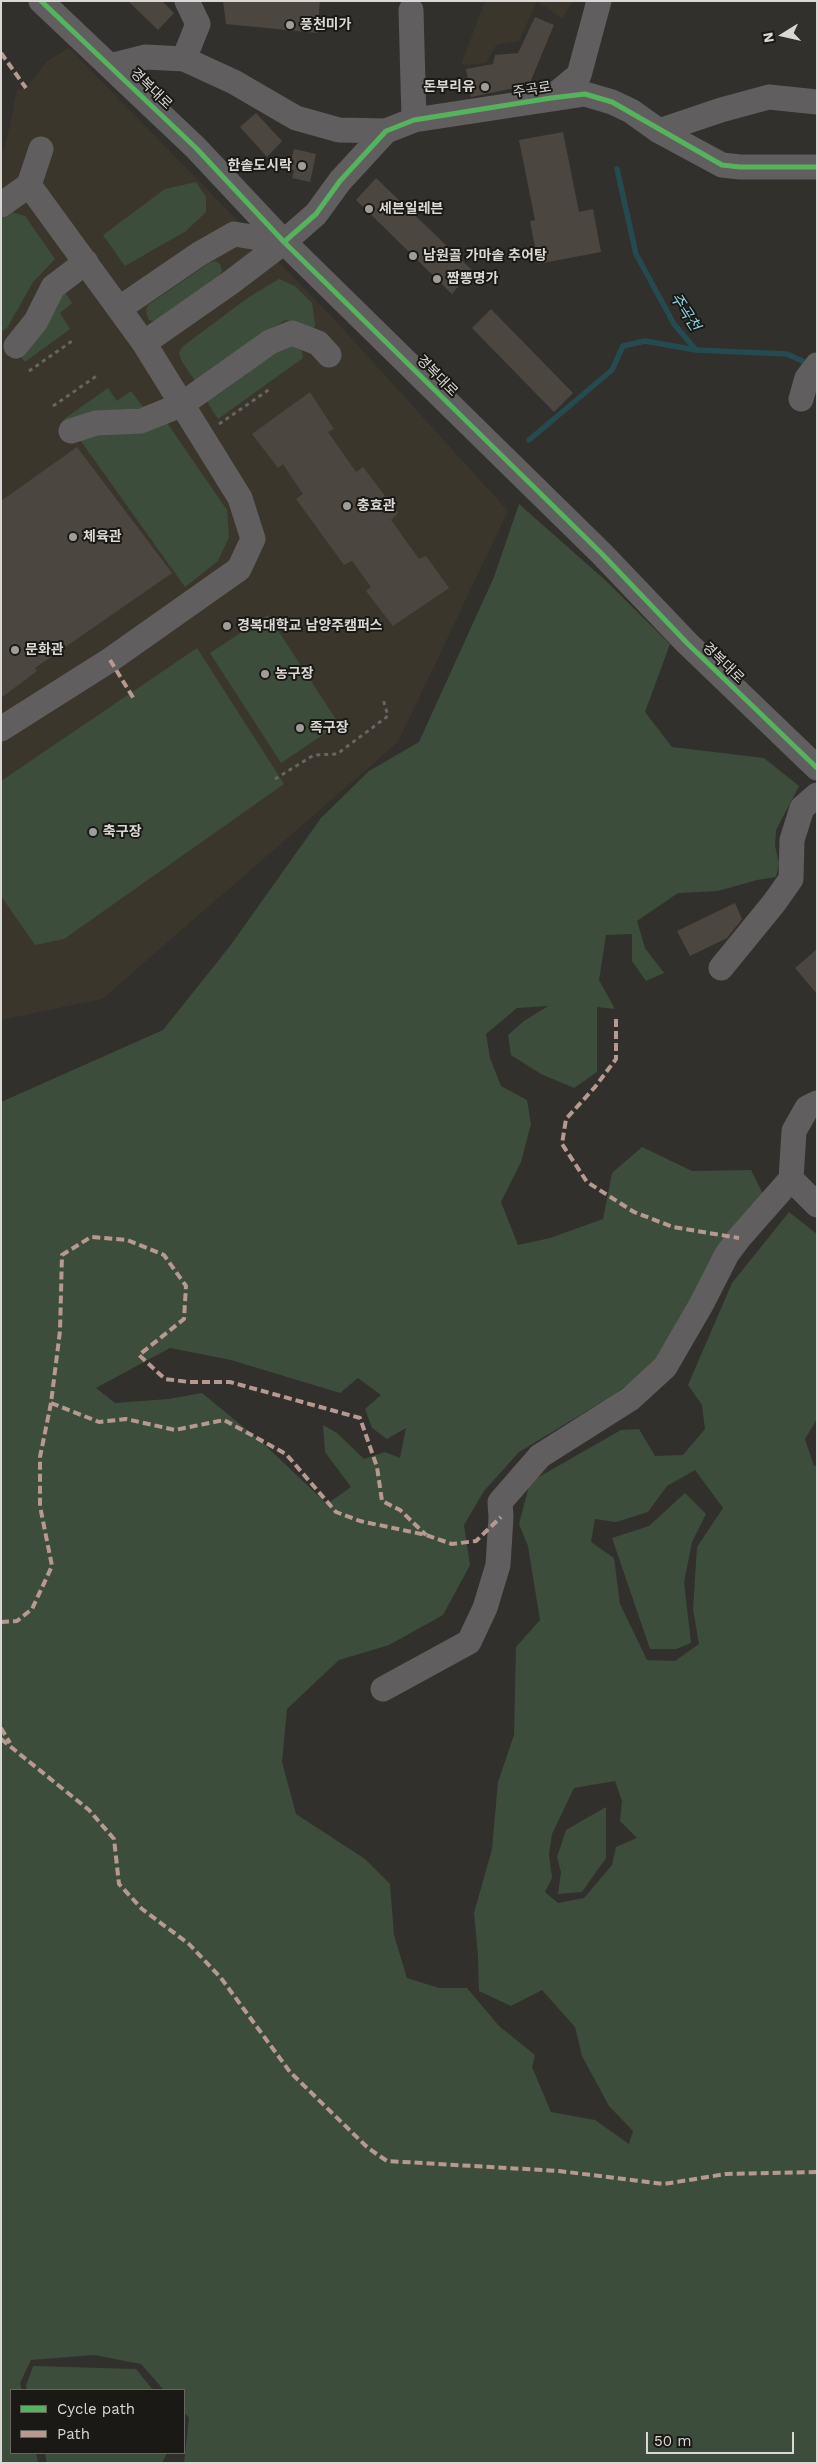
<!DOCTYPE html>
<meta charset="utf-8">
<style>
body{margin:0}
#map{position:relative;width:818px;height:2464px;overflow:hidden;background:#32302c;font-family:"Work Sans",sans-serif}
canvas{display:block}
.frame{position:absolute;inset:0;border:2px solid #dad8d4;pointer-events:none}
.legend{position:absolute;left:10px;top:2389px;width:175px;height:65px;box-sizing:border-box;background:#1a1916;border:1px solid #676562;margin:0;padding:6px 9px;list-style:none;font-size:15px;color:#dad8d4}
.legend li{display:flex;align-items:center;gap:10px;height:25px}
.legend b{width:25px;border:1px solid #676562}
.north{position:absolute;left:758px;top:10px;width:50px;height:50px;-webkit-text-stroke:4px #1a1916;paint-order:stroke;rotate:260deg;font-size:14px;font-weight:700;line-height:20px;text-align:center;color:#dad8d4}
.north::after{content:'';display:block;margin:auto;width:18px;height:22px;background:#dad8d4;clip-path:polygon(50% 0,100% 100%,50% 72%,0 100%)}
.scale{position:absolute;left:646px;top:2432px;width:148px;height:22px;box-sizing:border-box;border:2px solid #dad8d4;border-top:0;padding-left:6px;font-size:15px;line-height:18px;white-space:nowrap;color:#dad8d4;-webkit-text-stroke:4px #1a1916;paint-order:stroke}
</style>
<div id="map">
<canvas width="818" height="2464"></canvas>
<div class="frame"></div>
<ul class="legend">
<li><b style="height:6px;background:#56b35d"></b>Cycle path</li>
<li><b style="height:6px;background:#b69a8f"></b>Path</li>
</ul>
<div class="north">N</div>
<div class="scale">50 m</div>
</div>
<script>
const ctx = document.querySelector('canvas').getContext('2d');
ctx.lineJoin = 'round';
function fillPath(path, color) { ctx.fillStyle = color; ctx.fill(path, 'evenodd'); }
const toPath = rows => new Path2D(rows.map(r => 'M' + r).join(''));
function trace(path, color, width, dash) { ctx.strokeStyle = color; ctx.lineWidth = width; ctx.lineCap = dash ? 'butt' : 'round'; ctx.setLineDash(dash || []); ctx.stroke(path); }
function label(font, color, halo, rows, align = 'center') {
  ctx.font = font + ' "Work Sans","Noto Sans KR",sans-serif'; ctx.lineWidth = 4; ctx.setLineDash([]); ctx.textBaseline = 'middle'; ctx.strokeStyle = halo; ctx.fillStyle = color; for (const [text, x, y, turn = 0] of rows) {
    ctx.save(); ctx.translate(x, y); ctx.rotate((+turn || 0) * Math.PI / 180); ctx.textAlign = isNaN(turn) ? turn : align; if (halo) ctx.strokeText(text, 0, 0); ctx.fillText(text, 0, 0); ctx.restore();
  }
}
const built = toPath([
 [485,1,537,1,519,41,496,45,486,63,461,65],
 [537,1,573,1,562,19],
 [69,48,333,318,508,511,398,742,102,999,1,1020,1,151,5,149,17,90,26,88,47,61]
]);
const green = toPath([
 [196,182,206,197,206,212,186,231,125,266,103,235,165,189],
 [11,212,25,216,55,259,33,282,7,328,1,332,1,217],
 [215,261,220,264,222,271,218,278,159,322,149,320,146,312,148,305,209,263],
 [279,279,295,286,312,303,315,324,314,329,297,322,285,320,196,382,182,362,179,353,182,347,249,297],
 [61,286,72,303,60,313,70,329,25,362,17,352],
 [293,346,302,351,303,358,218,419,206,400,283,348],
 [108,388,117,401,131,391,143,407,68,426,64,419],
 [163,417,227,510,229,537,218,561,185,587,78,437],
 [519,504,605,580,670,644,645,712,672,747,764,758,799,786,776,830,775,846,779,863,776,877,757,880,718,891,678,893,637,921,645,948,664,973,646,981,632,961,632,934,606,935,599,980,615,1009,597,1007,597,1072,574,1088,541,1074,511,1055,508,1035,524,1021,548,1006,517,1008,486,1034,490,1058,501,1086,527,1100,531,1124,521,1162,501,1202,518,1245,550,1238,603,1219,612,1173,642,1147,692,1171,751,1170,765,1198,659,1360,615,1394,519,1452,484,1491,464,1525,470,1565,443,1615,389,1645,339,1660,287,1709,282,1762,296,1814,365,1859,390,1884,394,1935,407,1978,439,1988,467,1988,499,2026,535,2055,532,2067,551,2112,595,2120,629,2144,633,2131,609,2106,582,2056,575,2027,542,1990,511,2006,479,1991,478,1956,474,1913,492,1849,498,1782,514,1735,516,1647,540,1620,528,1546,519,1524,530,1482,621,1430,639,1429,655,1456,683,1455,705,1429,702,1405,688,1385,732,1283,789,1212,817,1234,817,1419,805,1439,814,1466,817,1465,817,2463,184,2463,189,2418,184,2412,184,2390,164,2390,141,2364,94,2355,31,2360,20,2383,22,2390,11,2390,11,2453,36,2453,38,2463,1,2463,1,1102,163,1030,230,946,321,818,369,771,419,742,494,577],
 [170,1348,231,1360,340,1393,358,1378,381,1395,365,1409,372,1428,387,1439,406,1428,400,1458,385,1452,364,1459,337,1433,323,1425,325,1452,351,1487,327,1504,264,1444,202,1393,168,1399,115,1403,96,1388],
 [695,1470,723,1508,697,1547,693,1609,699,1644,675,1661,647,1660,620,1604,614,1558,591,1542,595,1519,616,1522,648,1512,667,1486],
 [615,1781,622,1801,620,1821,637,1838,616,1847,612,1865,584,1898,558,1903,545,1892,552,1878,549,1854,552,1834,574,1788],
 [268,615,339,724,281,763,210,653],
 [197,648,284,784,64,939,35,945,1,896,1,781],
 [685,1493,706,1514,692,1542,684,1582,691,1643,676,1649,650,1649,612,1538,649,1526],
 [606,1807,606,1858,582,1892,558,1894,561,1872,557,1857,566,1830],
 [33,2366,136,2369,153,2390,27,2390,26,2386],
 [45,2453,167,2453,162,2463,47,2463]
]);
const stream = toPath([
 [617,169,636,254,674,324,696,350,787,354,811,365],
 [529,440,612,370,623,346,645,341,696,350]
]);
const building = toPath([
 [128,1,162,1,174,13,158,30],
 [223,1,320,1,317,33,226,24],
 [535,17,554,25,529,85,471,97,466,69,493,64,495,55,518,53],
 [256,113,282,141,267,157,240,127],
 [563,132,579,212,593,209,601,252,538,264,530,221,535,220,519,140],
 [294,149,316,154,310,182,292,178,294,170,289,170],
 [376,178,472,270,452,294,356,200],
 [491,309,573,393,554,412,472,328],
 [310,392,334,429,328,432,356,472,363,467,398,513,391,520,419,559,426,556,449,588,393,626,366,591,371,587,352,561,344,565,296,499,303,494,283,464,278,468,252,434],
 [77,447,172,573,35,668,37,671,1,698,1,501],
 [735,903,742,919,727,938,690,956,677,931],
 [817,949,817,994,795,968]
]);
const path = toPath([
 [29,371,75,339],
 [53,406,98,375],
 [219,424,270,389],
 [275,779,314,755,337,754,388,716,383,699]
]);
const minor = toPath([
 [41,1,196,148,284,242,602,554,687,643,817,768],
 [411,10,414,120],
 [184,59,198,24,187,1],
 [110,66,146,57,184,59,234,82,296,118,339,130,386,131],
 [551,98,579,75,599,1],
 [659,131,721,110,769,97,817,102],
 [1,205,29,185,41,149],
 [120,308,199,254,234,234,284,242],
 [144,343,230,283,284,242,316,214,340,181,386,131,414,120,585,94,612,102,631,111,659,131,722,165,740,167,817,167],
 [16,346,36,321,53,287,86,262],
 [801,399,807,378,817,365],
 [71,431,96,423,141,421,181,405,270,342,292,333,318,343,329,355],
 [1,729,110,660,239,569,253,539,240,498,144,343,29,185],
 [721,968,774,903,791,879,792,840,802,808,817,795],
 [791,1179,817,1205],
 [383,1689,469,1642,485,1608,498,1565,501,1517,500,1502,540,1456,630,1399,665,1367,701,1305,727,1254,739,1238,791,1179,794,1131,807,1108,817,1103]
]);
const quiet = toPath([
 [1,53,26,88],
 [110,660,134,699],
 [616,1019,616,1059,595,1087,566,1119,562,1144,587,1182,634,1212,673,1227,739,1238],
 [51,1403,99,1422,126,1419,175,1430,224,1420,286,1454,336,1512,360,1521,426,1535,452,1544,476,1541,501,1517],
 [1,1622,17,1621,32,1609,52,1566,40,1506,40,1457,51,1403,60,1331,62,1255,91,1237,127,1240,164,1255,186,1286,184,1319,139,1355,165,1379,189,1382,230,1382,360,1418,377,1467,382,1501,400,1510,426,1535],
 [1,1728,10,1743],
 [1,1739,89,1810,114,1839,119,1884,142,1909,189,1944,221,1978,290,2072,368,2148,387,2161,559,2171,664,2184,726,2174,817,2172]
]);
const cycleway = toPath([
 [41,1,196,148,284,242,602,554,687,643,817,768],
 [284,242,316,214,340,181,386,131,414,120,551,98,585,94,612,102,722,165,740,167,817,167]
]);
const markers = [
 [290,25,5,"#9f9d99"],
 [485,87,5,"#9f9d99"],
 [302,166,5,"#9f9d99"],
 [369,209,5,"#9f9d99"],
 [413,256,5,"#9f9d99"],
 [437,279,5,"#9f9d99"],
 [347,506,5,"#9f9d99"],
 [73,537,5,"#9f9d99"],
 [227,626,5,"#9f9d99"],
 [15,650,5,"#9f9d99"],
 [265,674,5,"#9f9d99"],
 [300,728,5,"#9f9d99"],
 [93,832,5,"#9f9d99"]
];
const poiNames = [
 ["풍천미가",300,25],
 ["돈부리유",475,87,"right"],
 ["한솥도시락",292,166,"right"],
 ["세븐일레븐",379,209],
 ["남원골 가마솥 추어탕",423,256],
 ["짬뽕명가",447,279],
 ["충효관",357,506],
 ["체육관",83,537],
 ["경복대학교 남양주캠퍼스",237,626],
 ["문화관",25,650],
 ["농구장",275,674],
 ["족구장",310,728],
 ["축구장",103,832]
];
const streetNames = [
 ["경복대로",151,89,44],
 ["주곡로",532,90,-9],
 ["경복대로",437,376,45],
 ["경복대로",723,663,44]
];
const waterNames = [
 ["주곡천",685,312,57]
];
fillPath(built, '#3b362b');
fillPath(green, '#3c4d3b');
trace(stream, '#254a4f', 5.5);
fillPath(building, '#4b4740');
trace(path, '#666564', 3, [4, 4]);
trace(minor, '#605e5e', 25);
trace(quiet, '#b69a8f', 4, [8, 4]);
trace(cycleway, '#56b35d', 5);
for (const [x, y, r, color] of markers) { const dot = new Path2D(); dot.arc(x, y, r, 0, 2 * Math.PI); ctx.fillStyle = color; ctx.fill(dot); trace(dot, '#1a1916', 2); }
label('bold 14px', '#dad8d4', '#1a1916', poiNames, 'left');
label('14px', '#dad8d4', '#1a1916', streetNames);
label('italic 15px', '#8bd7e3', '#1a1916', waterNames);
</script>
